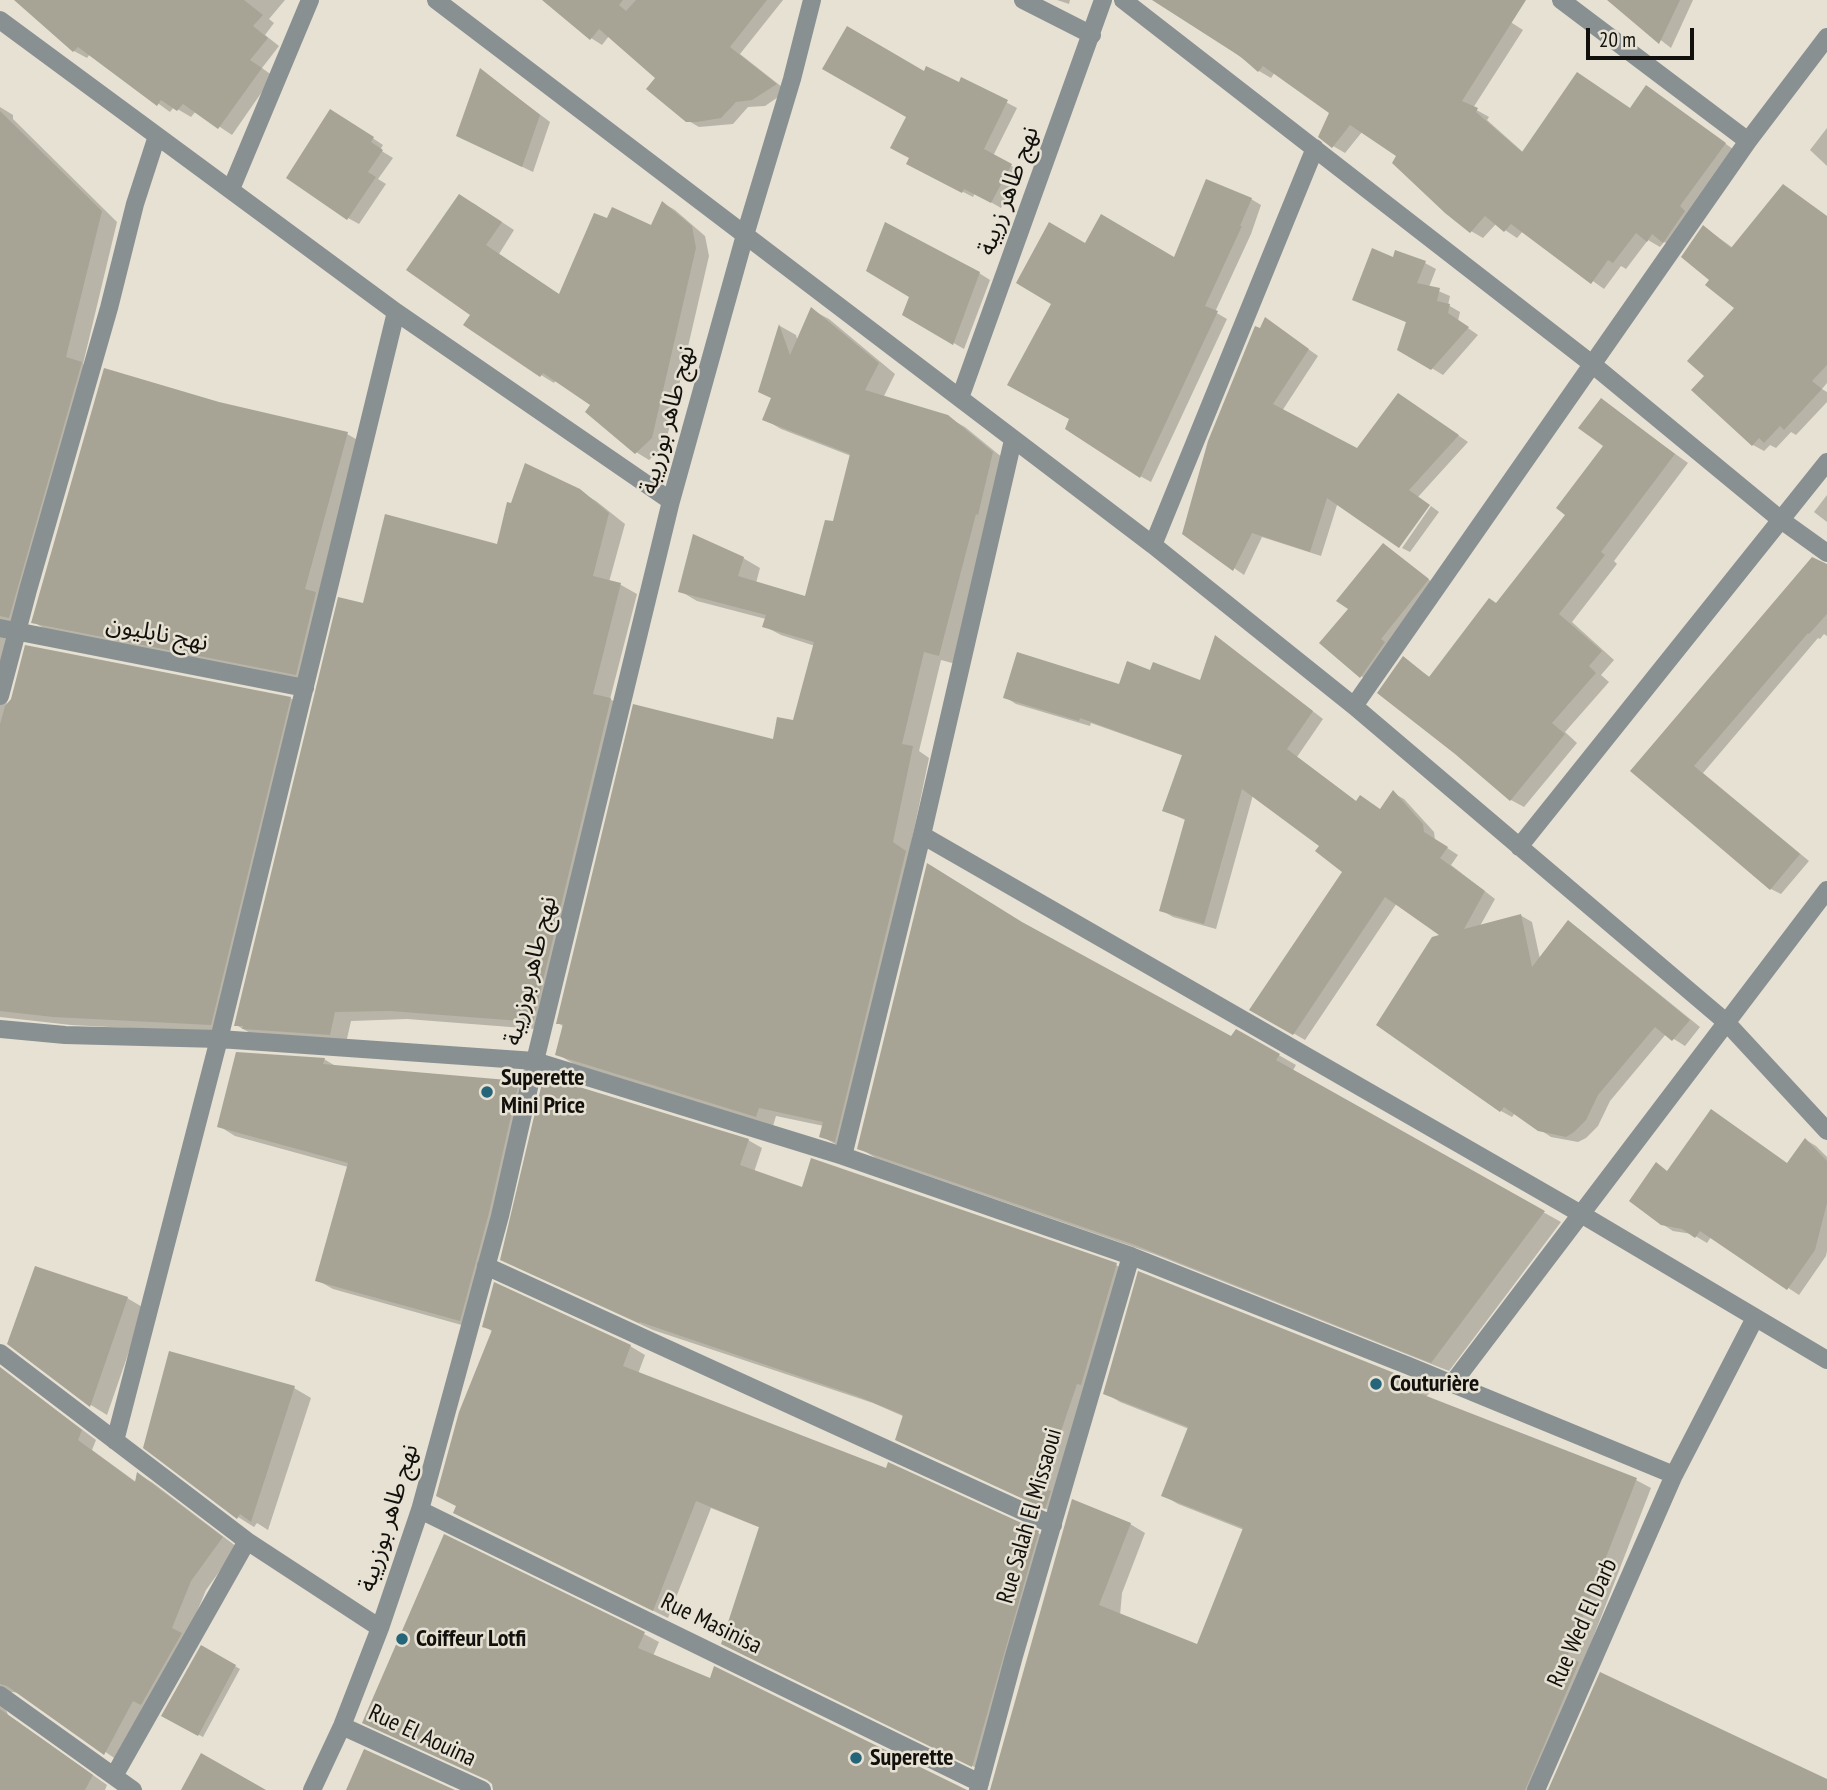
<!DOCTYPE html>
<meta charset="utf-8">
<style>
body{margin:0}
#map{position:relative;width:1827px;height:1790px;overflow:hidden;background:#e6e1d3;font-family:"PT Sans Narrow",sans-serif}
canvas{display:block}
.scale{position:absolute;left:1586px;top:28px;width:108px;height:32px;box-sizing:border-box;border:4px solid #12100c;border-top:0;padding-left:9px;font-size:21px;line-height:24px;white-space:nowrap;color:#12100c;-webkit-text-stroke:5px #e6e1d3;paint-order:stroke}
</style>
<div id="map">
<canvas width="1827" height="1790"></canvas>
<div class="scale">20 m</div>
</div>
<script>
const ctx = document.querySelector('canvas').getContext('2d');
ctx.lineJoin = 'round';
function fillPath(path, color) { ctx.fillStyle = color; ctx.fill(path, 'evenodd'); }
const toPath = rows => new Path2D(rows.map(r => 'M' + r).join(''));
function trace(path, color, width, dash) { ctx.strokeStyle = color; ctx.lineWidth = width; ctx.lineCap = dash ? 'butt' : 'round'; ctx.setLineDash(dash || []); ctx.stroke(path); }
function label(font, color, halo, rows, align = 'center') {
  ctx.font = font + ' "PT Sans Narrow","Noto Sans Arabic",sans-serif'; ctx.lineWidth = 5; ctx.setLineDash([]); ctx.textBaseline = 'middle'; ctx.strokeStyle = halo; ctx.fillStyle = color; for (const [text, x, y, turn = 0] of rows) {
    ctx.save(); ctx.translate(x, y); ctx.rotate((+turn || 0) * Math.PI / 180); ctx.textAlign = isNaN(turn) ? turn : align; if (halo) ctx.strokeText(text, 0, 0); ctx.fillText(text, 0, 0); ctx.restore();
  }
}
const shadow = toPath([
 [30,0,285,0,269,19,274,23,265,35,279,46,262,68,273,76,232,135,196,111,191,117,174,107,170,112,90,54,87,58,74,51],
 [555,0,783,0,740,54,787,91,765,106,748,107,733,124,699,127,687,120,658,78,609,36,602,45,591,38],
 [1057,0,1070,0,1069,4],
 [1165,0,1476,0,1523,30,1473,108,1489,117,1487,120,1524,153,1631,110,1658,95,1737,152,1676,248,1664,242,1660,247,1648,240,1626,269,1621,266,1604,289,1523,231,1517,238,1496,224,1483,238,1471,231,1398,155,1362,132,1345,153,1333,146,1331,112,1275,72,1271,78,1259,71],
 [1620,0,1693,0,1671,48,1617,6],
 [481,70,550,122,533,172,469,141],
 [925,73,960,84,962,79,1017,108,993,156,1021,171,1001,208,975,193,973,197,918,169,911,158,908,117],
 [0,107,13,115,13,119,117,222,83,364,97,372,25,626,5,635,7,645,18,651,6,707,290,698,306,708,227,1033,71,1025,0,1017],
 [341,117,383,145,380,150,393,158,378,179,386,184,359,224,348,218],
 [1827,128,1827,166,1810,150],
 [1251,199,1261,205,1251,234,1215,312,1227,319,1151,482,1140,476,1071,418,1086,245,1175,259],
 [473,203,514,230,499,254,561,296,652,227,663,203,675,210,705,236,709,256,665,446,649,460,636,452,593,405,556,380,554,383,541,375,472,314],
 [1827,216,1827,383,1822,389,1827,392,1827,402,1796,435,1791,432,1776,448,1770,445,1764,451,1753,445,1706,376,1737,308,1711,279,1704,227,1733,248],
 [1394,259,1425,263,1436,269,1429,287,1450,296,1448,305,1460,312,1458,321,1478,335,1443,375,1400,349,1408,323,1355,299],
 [979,273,990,280,964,349,904,314],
 [812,310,829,319,895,374,883,398,947,417,965,427,1009,463,956,664,941,660,919,751,929,758,909,854,837,1145,821,1136,824,1126,776,1116,773,1126,574,1064,557,1054,564,1027,558,1023,774,741,795,722,815,646,781,635,764,626,766,619,697,601,680,591,743,558,760,568,756,583,806,599,834,523,851,456,781,429,764,419,772,399,780,326,796,335,798,342],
 [1266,319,1318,356,1282,411,1357,450,1409,401,1468,442,1418,497,1338,502,1321,556,1262,537,1244,575,1184,533],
 [1601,401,1688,463,1614,561,1617,564,1572,622,1614,660,1601,675,1609,682,1565,732,1577,743,1524,807,1511,800,1403,659,1431,678,1497,605,1568,515,1605,446],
 [218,404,347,434,363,443,312,682,49,631,33,622],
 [579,491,596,501,625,524,609,582,621,585,637,594,610,699,627,709,549,1030,407,1019,351,1021,346,1043,252,1034,236,1025,364,606,498,546,512,505],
 [1827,495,1827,522,1814,512],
 [1431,506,1439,512,1410,552,1402,548],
 [1384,545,1437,586,1371,682,1361,676,1350,609],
 [1827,587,1827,636,1824,634,1820,639,1818,638,1703,773,1809,861,1781,894,1771,889,1632,770],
 [1216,637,1323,719,1297,757,1357,802,1381,810,1393,793,1404,799,1434,832,1435,840,1458,855,1451,865,1495,899,1480,926,1520,915,1532,922,1540,959,1568,923,1579,929,1700,1027,1685,1046,1666,1034,1610,1101,1598,1126,1586,1138,1578,1142,1551,1137,1515,1113,1512,1117,1501,1111,1443,936,1397,903,1305,1040,1251,1009,1344,872,1322,845,1253,795,1216,929,1173,917,1161,910,1187,821,1164,810,1184,756,1091,723,1090,726,1016,704,1005,697,1120,686,1151,672,1201,683],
 [1031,929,1232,1038,1237,1031,1296,1065,1292,1072,1561,1222,1449,1371,1154,1254,876,1158,859,1148],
 [324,1059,337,1067,518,1082,534,1092,476,1329,333,1289,317,1280,348,1167,235,1136,219,1126],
 [748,1140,762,1148,754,1172,803,1189,1116,1265,1130,1273,1059,1515,897,1440,905,1417,873,1403,653,1330,516,1267],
 [1806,1140,1816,1146,1827,1157,1827,1251,1826,1256,1799,1295,1711,1237,1707,1243,1692,1234,1673,1231,1662,1224,1668,1172,1788,1165],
 [127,1298,144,1308,107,1415,91,1405,9,1343],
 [484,1326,630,1346,645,1355,638,1374,888,1470,1038,1533,1053,1541,987,1773,738,1652,761,1528,711,1508,668,1618,470,1521,493,1332],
 [0,1368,96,1440,92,1450,136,1482,138,1474,153,1483,237,1547,206,1590,186,1638,120,1762,20,1693,12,1692,3,1702,8,1715,107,1785,105,1790,0,1790],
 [1416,1383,1431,1391,1426,1397,1636,1480,1651,1488,1582,1666,1542,1790,992,1790,1130,1524,1145,1533,1122,1593,1120,1616,1198,1647,1244,1530,1178,1504,1163,1495,1189,1429,1120,1402,1105,1393],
 [294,1388,311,1398,268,1530,257,1523,254,1527,238,1517],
 [644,1634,659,1642,653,1656,964,1790,494,1790],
 [202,1647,240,1669,203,1737,163,1716]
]);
const building = toPath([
 [14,0,244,0,263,15,253,26,268,38,250,60,262,68,218,129,183,104,177,111,161,100,157,106,78,47,73,52],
 [542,0,623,0,619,5,626,11,636,0,767,0,730,47,777,84,752,100,736,102,721,118,697,122,686,122,646,89,655,78,599,29,590,40],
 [1152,0,1526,0,1462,101,1478,108,1476,112,1522,152,1577,72,1630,108,1646,85,1726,143,1680,206,1685,211,1663,243,1652,234,1647,242,1636,233,1613,263,1608,260,1591,284,1511,224,1504,232,1485,216,1470,233,1445,213,1392,163,1396,156,1350,125,1332,148,1318,137,1329,113,1263,66,1258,72,1241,57],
 [1607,0,1680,0,1659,44],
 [847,26,924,71,926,66,959,82,961,77,1008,100,984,149,1012,164,991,203,964,189,962,193,906,164,909,158,890,148,906,117,822,69],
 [480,68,540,115,522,167,456,136],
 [330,109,374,137,371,142,383,150,368,172,376,177,347,220,286,178],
 [0,111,102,211,66,357,82,362,9,618,0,616],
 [1206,179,1252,198,1240,226,1242,226,1205,306,1218,311,1140,478,1065,429,1069,419,1007,385,1051,304,1016,283,1049,222,1085,243,1101,214,1174,257],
 [1783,184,1827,216,1827,365,1812,381,1822,389,1784,430,1780,426,1764,443,1759,438,1752,446,1691,390,1704,376,1687,361,1734,308,1705,285,1709,280,1681,257,1703,225,1731,248],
 [459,194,502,222,486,245,559,294,594,213,607,218,612,207,651,225,662,201,692,226,696,248,652,438,635,454,585,412,590,405,543,373,540,377,463,325,470,315,406,270],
 [885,222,980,272,953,345,902,315,909,297,866,271],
 [1372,248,1393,257,1395,250,1426,261,1417,283,1440,288,1437,301,1450,304,1448,313,1469,327,1431,370,1397,350,1406,322,1352,300],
 [811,307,879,363,865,390,948,415,993,452,978,515,976,514,939,656,924,652,902,744,913,746,893,842,906,851,835,1142,819,1137,823,1122,759,1108,756,1117,555,1055,563,1024,556,1024,633,704,773,739,777,717,793,720,814,642,762,627,766,615,678,592,693,534,744,557,738,576,805,596,825,520,833,521,850,454,762,420,771,398,758,392,779,324,790,355],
 [1265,317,1309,349,1273,404,1357,448,1398,393,1459,435,1409,490,1430,505,1399,548,1327,498,1310,552,1252,533,1233,571,1182,534,1208,441,1255,326,1260,328],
 [104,368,219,402,348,432,305,589,316,592,296,675,31,623],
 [1601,398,1675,454,1601,552,1605,555,1559,614,1602,651,1589,666,1596,673,1552,723,1565,734,1510,801,1455,754,1377,693,1403,656,1429,677,1489,598,1496,603,1565,515,1556,508,1603,446,1578,428],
 [525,463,580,489,609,513,593,576,621,583,593,694,611,698,533,1022,390,1011,335,1012,330,1035,242,1029,243,1026,234,1026,338,597,363,603,385,514,497,544,507,502,511,503],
 [1383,543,1429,579,1381,639,1385,642,1360,678,1319,643,1348,609,1336,601],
 [1812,557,1827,564,1827,614,1809,634,1808,633,1694,766,1800,854,1770,890,1630,771],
 [1215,635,1313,711,1287,749,1356,801,1360,795,1380,809,1393,790,1423,824,1424,832,1448,847,1440,858,1485,891,1464,929,1521,914,1532,967,1568,920,1690,1020,1672,1041,1655,1027,1598,1095,1586,1120,1574,1132,1566,1137,1538,1131,1504,1107,1500,1112,1376,1025,1432,937,1439,935,1385,897,1293,1035,1249,1010,1342,872,1315,851,1319,846,1242,789,1204,924,1159,911,1185,819,1162,811,1182,755,1080,718,1079,721,1003,698,1017,652,1119,684,1127,661,1150,670,1153,662,1200,680],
 [25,645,291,697,211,1025,53,1017,0,1011,0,724,5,706,11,699],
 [927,863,1022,922,1231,1036,1236,1029,1280,1054,1276,1060,1545,1211,1431,1363,1135,1245,857,1149],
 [236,1052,325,1058,323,1064,519,1081,489,1213,460,1321,315,1281,348,1163,217,1127],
 [550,1078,749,1139,740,1165,802,1187,811,1158,1117,1263,1081,1385,1077,1384,1042,1487,1051,1491,1045,1509,895,1440,903,1415,857,1396,640,1322,639,1323,500,1260,542,1083,549,1083],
 [1711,1109,1787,1163,1805,1138,1827,1161,1827,1203,1815,1250,1787,1290,1700,1231,1695,1238,1682,1229,1661,1225,1629,1201,1656,1162,1667,1171],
 [35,1266,128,1297,90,1407,7,1344],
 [1138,1271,1417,1382,1411,1390,1637,1478,1567,1657,1579,1662,1525,1790,990,1790,1072,1499,1131,1523,1099,1605,1197,1644,1243,1528,1161,1496,1188,1427,1103,1394],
 [494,1282,631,1345,623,1366,886,1468,888,1462,1039,1531,972,1767,721,1644,759,1527,696,1501,653,1611,453,1513,456,1506,436,1496,459,1412,492,1330,482,1327],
 [169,1351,295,1386,251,1522,240,1514,237,1519,143,1448],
 [0,1367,82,1430,78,1440,135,1482,137,1472,223,1537,191,1581,172,1628,182,1633,141,1705,133,1701,104,1755,7,1686,0,1684],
 [444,1534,645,1632,638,1648,710,1678,714,1666,967,1790,493,1790,492,1784,487,1780,362,1723],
 [201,1645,236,1665,198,1736,161,1716],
 [1600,1672,1827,1779,1827,1790,1548,1790],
 [0,1709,93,1775,85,1790,0,1790],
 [364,1749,455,1790,346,1790],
 [201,1753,266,1790,181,1790]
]);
const minor = toPath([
 [436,0,1153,545,1354,706,1726,1022,1827,1131],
 [1023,0,1092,35],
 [1123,0,1592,364,1781,520,1827,553],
 [1561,0,1748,141],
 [0,20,396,312,671,501],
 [231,189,310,0],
 [960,398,1103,0],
 [1153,545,1315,148],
 [0,628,305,688],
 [0,696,28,590,109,308,135,204,157,136],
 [1354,706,1748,141,1827,37],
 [922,835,1581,1214,1827,1360],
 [1519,847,1827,462],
 [0,1029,65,1035,219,1039,535,1061,843,1156,1131,1256,1409,1366,1674,1475],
 [843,1156,922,835,1013,440],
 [486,1266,1053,1525],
 [0,1353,247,1541,380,1628],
 [1452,1384,1827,890],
 [115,1441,219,1039,396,312],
 [420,1510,980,1783],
 [0,1695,133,1790],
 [342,1726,482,1790],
 [114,1776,247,1541],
 [312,1790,342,1726,380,1628,420,1510,500,1216,535,1061,671,501,745,235,792,79,812,0],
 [978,1790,1014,1656,1131,1256],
 [1536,1790,1674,1475,1755,1318]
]);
const markers = [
 [487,1092,7,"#246579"],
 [1376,1384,7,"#246579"],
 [402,1639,7,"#246579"],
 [856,1758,7,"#246579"]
];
const streetNames = [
 ["نهج طاهر زريبة",1009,191,-70],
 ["نهج طاهر بوزريبة",668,420,-75],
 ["نهج نابليون",157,634,11],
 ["نهج طاهر بوزريبة",531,971,-76],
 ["Rue Salah El Missaoui",1030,1516,-74],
 ["نهج طاهر بوزريبة",389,1518,-73],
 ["Rue Wed El Darb",1583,1623,-66],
 ["Rue Masinisa",711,1624,26],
 ["Rue El Aouina",422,1736,25]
];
const poiNames = [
 ["Superette",501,1078],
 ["Mini Price",501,1106],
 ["Couturière",1390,1384],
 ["Coiffeur Lotfi",416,1639],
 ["Superette",870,1758]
];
fillPath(shadow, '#0003');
fillPath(building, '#a7a395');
trace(minor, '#899092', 18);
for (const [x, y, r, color] of markers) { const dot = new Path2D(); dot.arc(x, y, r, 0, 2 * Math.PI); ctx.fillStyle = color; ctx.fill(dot); trace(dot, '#e6e1d3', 2.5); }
label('24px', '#12100c', '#e6e1d3', streetNames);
label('bold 24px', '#12100c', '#e6e1d3', poiNames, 'left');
</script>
